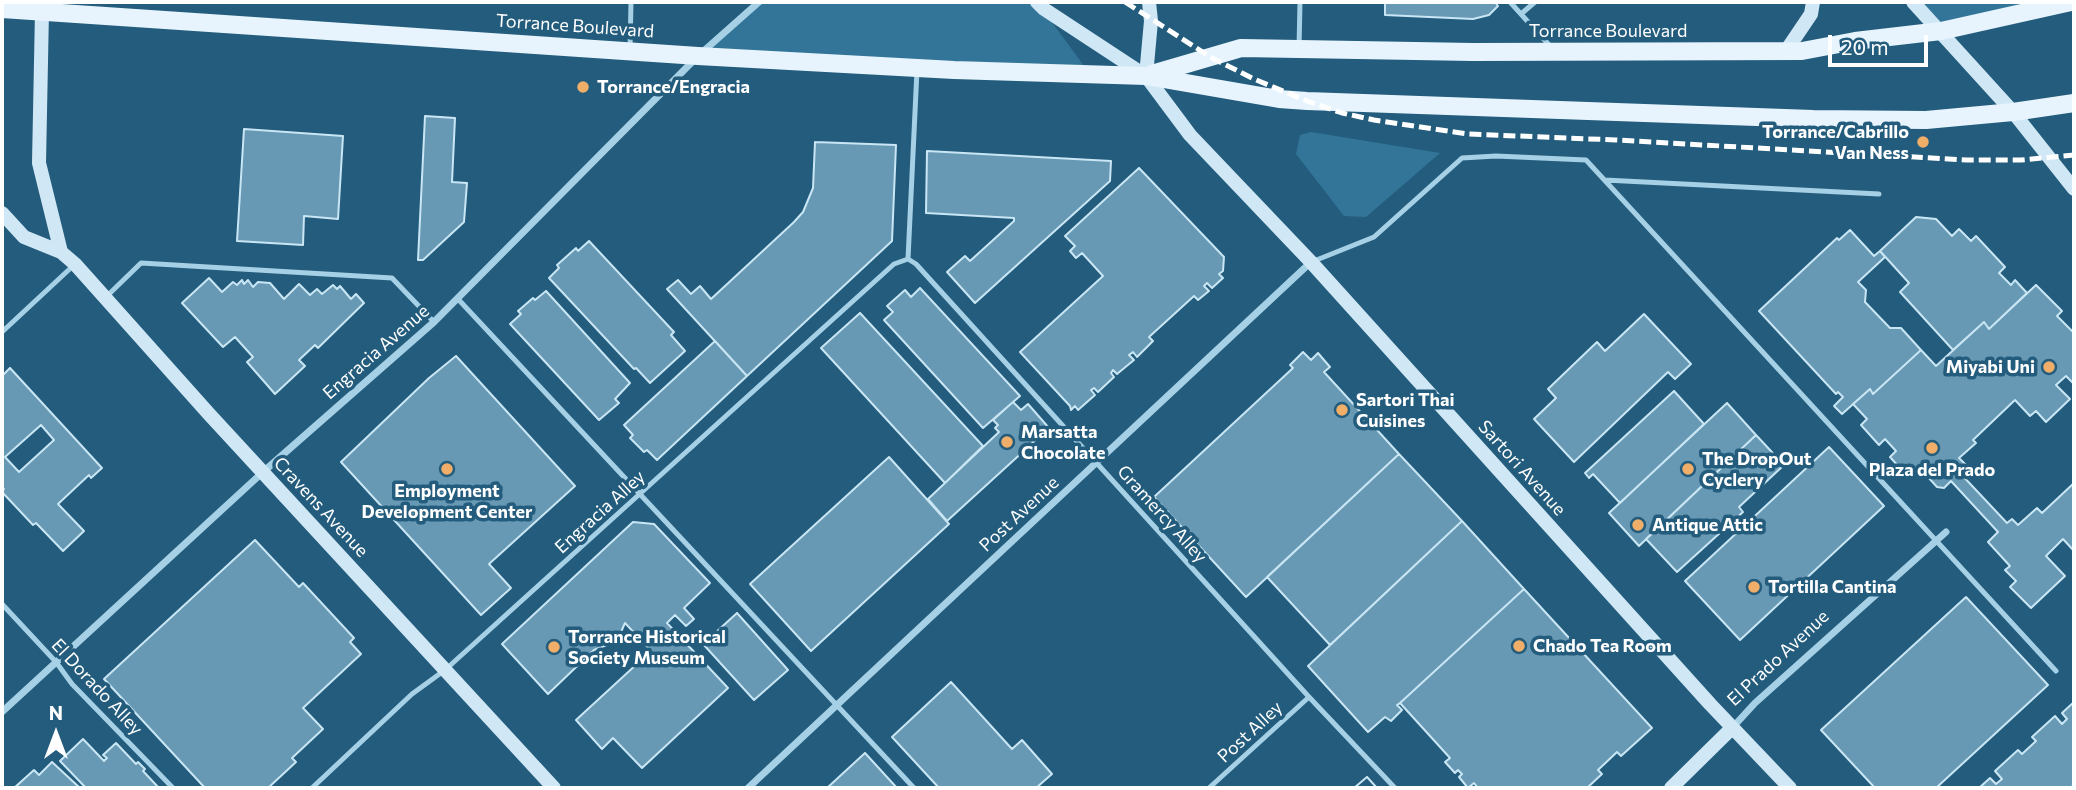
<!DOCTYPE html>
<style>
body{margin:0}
#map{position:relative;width:2076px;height:790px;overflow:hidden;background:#235c7c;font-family:Commissioner,sans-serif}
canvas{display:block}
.frame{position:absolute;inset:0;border:4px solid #fff;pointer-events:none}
.north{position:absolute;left:21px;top:699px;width:70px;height:70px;-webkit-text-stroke:5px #235c7c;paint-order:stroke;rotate:0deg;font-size:19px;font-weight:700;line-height:28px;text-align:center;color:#fff}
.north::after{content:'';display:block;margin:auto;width:24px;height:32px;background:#fff;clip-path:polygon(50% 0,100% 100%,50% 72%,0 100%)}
.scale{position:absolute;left:1828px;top:35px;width:100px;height:32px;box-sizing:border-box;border:4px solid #fff;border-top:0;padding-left:9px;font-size:21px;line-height:24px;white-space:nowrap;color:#fff;-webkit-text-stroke:5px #235c7c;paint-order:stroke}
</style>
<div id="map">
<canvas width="2076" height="790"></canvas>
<div class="frame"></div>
<div class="north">N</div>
<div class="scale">20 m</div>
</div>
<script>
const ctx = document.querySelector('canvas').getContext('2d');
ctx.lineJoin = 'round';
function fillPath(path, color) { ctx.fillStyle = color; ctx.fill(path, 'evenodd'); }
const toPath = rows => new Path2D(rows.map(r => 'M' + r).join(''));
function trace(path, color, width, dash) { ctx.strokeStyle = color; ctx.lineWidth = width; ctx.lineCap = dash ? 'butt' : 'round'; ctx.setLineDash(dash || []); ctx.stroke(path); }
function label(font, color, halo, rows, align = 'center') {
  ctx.font = font + ' Commissioner,sans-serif'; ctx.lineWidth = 7; ctx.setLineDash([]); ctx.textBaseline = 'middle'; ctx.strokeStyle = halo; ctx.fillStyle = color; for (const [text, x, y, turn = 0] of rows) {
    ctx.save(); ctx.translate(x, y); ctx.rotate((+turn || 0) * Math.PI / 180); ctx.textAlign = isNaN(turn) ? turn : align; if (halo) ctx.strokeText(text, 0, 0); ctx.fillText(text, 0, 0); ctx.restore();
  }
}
const green = toPath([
 [759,2,1037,2,1090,74,698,56],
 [1913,2,2071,2,1941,31],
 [1311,132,1440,153,1366,217,1344,216,1296,154,1300,135]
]);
const building = toPath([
 [1385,2,1495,2,1498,6,1489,15,1473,19,1385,15,1385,2],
 [425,116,455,118,452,182,467,183,464,222,423,260,418,260,425,116],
 [244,129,343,136,338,219,304,216,303,245,237,241,244,129],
 [815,142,896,145,892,241,747,376,667,289,678,280,691,294,700,286,711,299,794,222,803,212,813,188,815,142],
 [927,151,1111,161,1110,181,975,303,947,272,965,256,970,261,1014,221,1014,218,926,213,927,151],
 [1139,168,1224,257,1223,271,1219,274,1223,278,1212,288,1207,283,1204,286,1209,291,1198,300,1194,296,1149,337,1153,341,1137,357,1133,352,1129,355,1134,360,1117,374,1113,370,1111,373,1114,377,1098,392,1094,388,1091,390,1095,395,1078,410,1075,406,1071,410,1070,406,1020,352,1103,276,1082,253,1076,258,1070,251,1075,246,1065,236,1139,168],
 [1916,217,1936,219,1952,236,1959,229,1971,241,1976,236,2005,267,1999,273,2011,285,2015,280,2027,293,1989,329,1984,322,1953,350,1900,292,1909,283,1880,251,1916,217],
 [1850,230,1874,256,1880,251,1885,257,1858,282,1866,290,1865,302,1890,328,1901,328,1921,350,1873,394,1870,389,1842,414,1834,406,1843,397,1838,392,1836,394,1759,311,1837,238,1839,240,1850,230],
 [589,241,674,332,671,335,685,351,650,383,636,368,634,369,549,278,559,268,557,265,576,248,578,251,589,241],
 [209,278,222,292,233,282,237,285,242,280,244,284,248,280,253,287,258,282,270,283,284,299,299,284,310,295,317,289,322,294,333,285,337,289,340,286,351,299,356,294,364,303,318,348,315,345,299,360,305,366,275,394,247,362,253,357,235,337,223,347,182,303,209,278],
 [2036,285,2062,311,2057,316,2072,331,2074,329,2074,384,2066,376,2056,385,2070,399,2046,422,2036,411,2030,416,2015,400,1973,440,1976,443,1959,458,1967,466,1960,473,2007,523,2012,519,2018,525,2037,508,2042,513,2074,483,2074,551,2063,539,2046,556,2065,576,2031,608,2010,587,2016,581,2005,570,2010,566,1988,542,1998,532,1951,481,1944,488,1937,487,1918,466,1907,476,1890,457,1896,451,1885,439,1879,445,1861,425,1867,419,1853,404,1870,389,1873,394,1921,350,1936,366,1984,322,1989,329,2036,285],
 [920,288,1020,396,983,428,884,320,893,312,887,306,905,290,911,297,920,288],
 [546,291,630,383,615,399,619,403,599,420,510,324,521,314,518,311,533,298,535,300,546,291],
 [860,313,983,446,945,483,821,348,860,313],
 [1644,314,1691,364,1675,379,1668,372,1574,462,1534,419,1556,398,1548,389,1597,342,1605,351,1644,314],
 [715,341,747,376,657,460,647,450,644,452,630,438,633,435,624,425,715,341],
 [1303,352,1311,360,1318,353,1330,367,1324,372,1399,454,1246,597,1154,497,1293,368,1290,365,1303,352],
 [456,356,575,486,489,564,511,588,481,615,341,462,429,378,456,356],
 [10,368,102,468,91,478,89,475,58,504,84,531,63,551,36,523,33,525,2,492,4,489,2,487,2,376,10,368],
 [41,425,54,440,19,472,5,457,41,425],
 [1674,391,1704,424,1620,503,1593,474,1589,478,1585,473,1674,391],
 [1013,402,1021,410,1028,404,1049,428,947,521,928,499,999,432,995,428,998,425,993,420,1013,402],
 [1727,403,1756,435,1639,546,1609,513,1727,403],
 [1756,435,1784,465,1739,507,1743,512,1677,572,1646,539,1756,435],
 [1829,447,1884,506,1740,640,1685,581,1829,447],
 [1399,454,1462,521,1330,645,1267,577,1399,454],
 [889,457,949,524,811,651,750,584,889,457],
 [1462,521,1524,589,1400,703,1397,705,1402,710,1391,721,1385,717,1368,732,1308,666,1462,521],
 [633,522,654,524,710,583,684,608,694,619,686,626,675,615,667,623,728,688,642,768,613,738,602,749,576,720,651,651,625,623,617,641,594,650,548,694,502,644,633,522],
 [255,540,299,587,303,583,354,638,350,642,361,654,303,708,323,729,292,758,296,762,268,788,205,788,104,679,255,540],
 [1524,589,1652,728,1621,756,1617,752,1598,770,1602,774,1587,788,1478,788,1474,783,1468,788,1459,777,1462,774,1458,770,1455,773,1445,762,1450,758,1400,703,1524,589],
 [1966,597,2048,685,1936,788,1875,788,1821,730,1966,597],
 [737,613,788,670,754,700,703,644,737,613],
 [951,682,1012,749,1022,740,1052,774,1036,788,939,788,892,737,951,682],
 [2074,702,2074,785,2070,788,1979,788,1990,778,1996,784,2002,779,1995,771,2018,750,2022,754,2036,741,2032,737,2055,716,2062,724,2067,719,2062,713,2074,702],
 [83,739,104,761,107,758,103,755,116,743,136,764,138,762,145,769,143,771,158,787,86,788,60,761,83,739],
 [865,753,897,788,827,788,865,753],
 [52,762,80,788,14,788,34,770,39,775,52,762],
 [1367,777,1377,788,1354,788,1367,777],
 [1367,777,1377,788,1354,788,1367,777]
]);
const lane = toPath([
 [1510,2,1550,46],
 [1521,14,1535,2],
 [630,48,631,2],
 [1299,48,1300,2],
 [1605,180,1879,194],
 [908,259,916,264,1309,697,1395,788],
 [908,259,917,70],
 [1314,261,1374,237,1462,158,1496,156,1586,160,2056,671],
 [106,297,141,263,392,278,434,322],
 [458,299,914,788],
 [2,332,75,264],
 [2,604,56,662,72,684,173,788],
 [312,788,412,694,445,670,894,264,908,259],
 [1209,788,1309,697]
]);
const street = toPath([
 [2,712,263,472,434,322,698,56,759,2],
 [1733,727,1755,703,1946,532],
 [748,788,1311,262]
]);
const secondary = toPath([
 [1037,2,1044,9,1146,76,1190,135,1311,262,1710,704,1790,788],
 [1913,2,2013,112,2074,189],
 [42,11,39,163,61,252],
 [1786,51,1811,14,1813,2],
 [1146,76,1151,21,1149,2],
 [2,213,24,237,61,252,75,264,209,414,554,788],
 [1671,788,1732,728]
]);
const primary = toPath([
 [2,9,698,56,954,70,1146,76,1279,99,1307,101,1813,119,1926,120,2013,112,2074,103],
 [1152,74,1241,48,1473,52,1802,51,1855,41,1941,31,2071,2]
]);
const rail = toPath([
 [1125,2,1212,58,1254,79,1307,101,1342,113,1374,120,1468,134,1616,140,1967,160,2021,160,2074,155]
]);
const markers = [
 [583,87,7,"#f1ae69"],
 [1923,142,7,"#f1ae69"],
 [2049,367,7,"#f1ae69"],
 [1342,410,7,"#f1ae69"],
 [1007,442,7,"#f1ae69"],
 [1932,448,7,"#f1ae69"],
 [447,469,7,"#f1ae69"],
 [1688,469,7,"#f1ae69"],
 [1638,525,7,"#f1ae69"],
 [1754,587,7,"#f1ae69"],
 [1519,646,7,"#f1ae69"],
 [554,647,7,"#f1ae69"]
];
const streetNames = [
 ["Torrance Boulevard",575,26,4],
 ["Torrance Boulevard",1608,31],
 ["Engracia Avenue",376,352,-41],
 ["Sartori Avenue",1522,468,48],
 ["Cravens Avenue",321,507,47],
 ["Engracia Alley",600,512,-42],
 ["Post Avenue",1019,514,-43],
 ["Gramercy Alley",1162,514,48],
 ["El Prado Avenue",1778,658,-43],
 ["El Dorado Alley",97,687,47],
 ["Post Alley",1250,732,-43]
];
const poiNames = [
 ["Torrance/Engracia",597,87],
 ["Torrance/Cabrillo",1909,132,"right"],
 ["Van Ness",1909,153,"right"],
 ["Miyabi Uni",2035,367,"right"],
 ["Sartori Thai",1356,400],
 ["Cuisines",1356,421],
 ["Marsatta",1021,432],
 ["Chocolate",1021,453],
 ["The DropOut",1702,459],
 ["Cyclery",1702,480],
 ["Plaza del Prado",1932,470,"center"],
 ["Employment",447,491,"center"],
 ["Development Center",447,512,"center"],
 ["Antique Attic",1652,525],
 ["Tortilla Cantina",1768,587],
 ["Torrance Historical",568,637],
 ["Society Museum",568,658],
 ["Chado Tea Room",1533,646]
];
fillPath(green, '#337598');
fillPath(building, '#6899b4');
trace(building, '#c9e6f4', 2);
trace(lane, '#a6d0e5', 5);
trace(street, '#a6d0e5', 7);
trace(secondary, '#d0e7f5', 14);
trace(primary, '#e7f4fd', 18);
trace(rail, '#fff', 5, [12, 5]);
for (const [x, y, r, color] of markers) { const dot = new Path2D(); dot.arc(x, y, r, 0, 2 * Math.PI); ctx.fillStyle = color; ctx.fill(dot); trace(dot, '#235c7c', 2.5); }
label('18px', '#fff', '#235c7c', streetNames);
label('bold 18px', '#fff', '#235c7c', poiNames, 'left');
</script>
